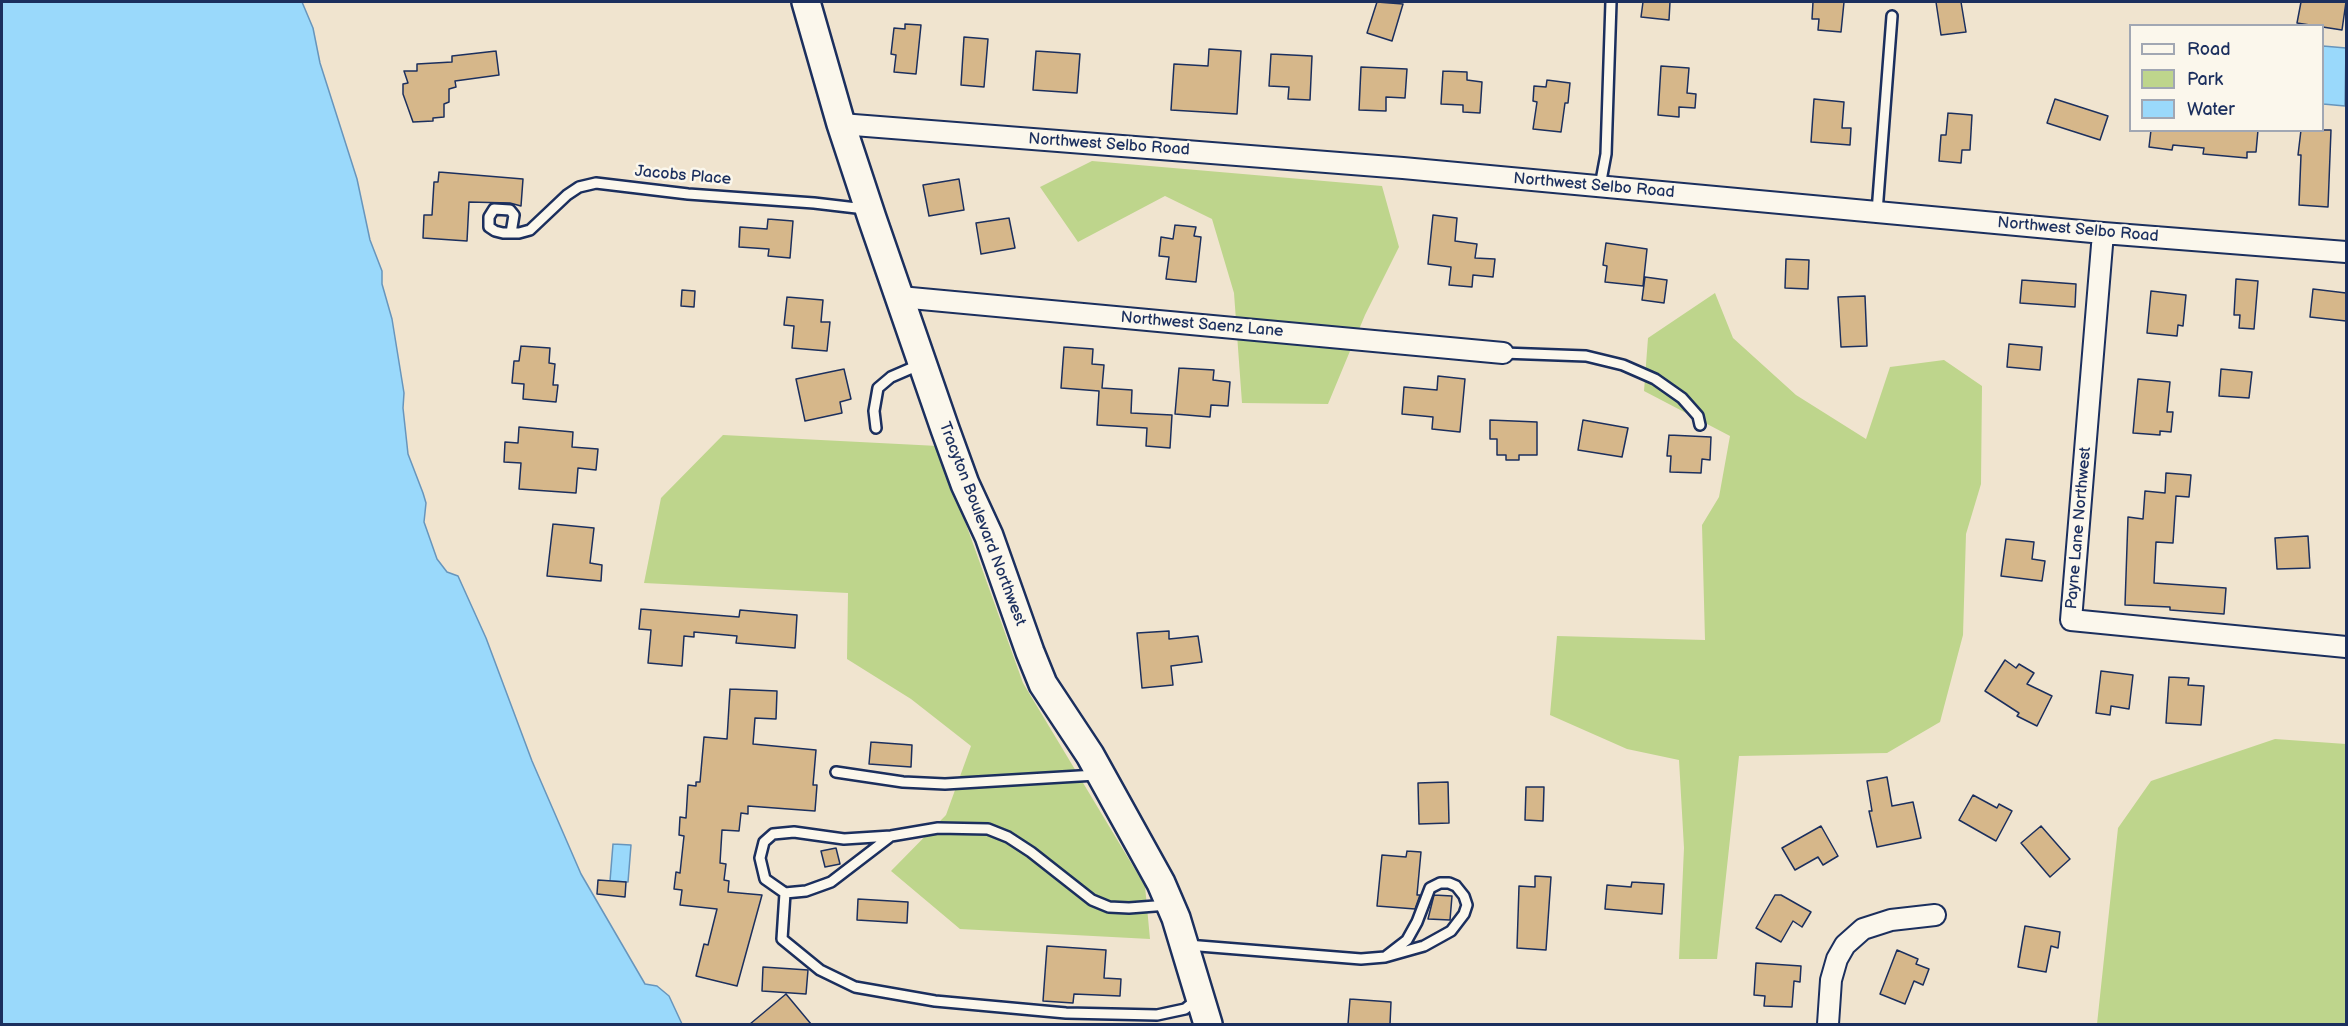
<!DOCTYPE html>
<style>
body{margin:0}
#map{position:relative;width:2348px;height:1026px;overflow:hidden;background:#f0e4cf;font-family:"Balsamiq Sans",sans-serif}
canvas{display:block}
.frame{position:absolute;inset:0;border:3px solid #1b2f5e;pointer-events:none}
.legend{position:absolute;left:2129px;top:24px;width:195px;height:108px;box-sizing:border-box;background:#fbf7ec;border:2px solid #a1a7b3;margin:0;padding:8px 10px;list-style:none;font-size:18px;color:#1b2f5e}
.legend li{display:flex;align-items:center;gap:12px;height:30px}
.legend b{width:30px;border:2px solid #a1a7b3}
</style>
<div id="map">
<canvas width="2348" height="1026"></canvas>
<div class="frame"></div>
<ul class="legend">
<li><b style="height:8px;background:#fbf7ec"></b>Road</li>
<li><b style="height:16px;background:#bed58c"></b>Park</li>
<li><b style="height:16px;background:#9ad9fb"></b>Water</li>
</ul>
</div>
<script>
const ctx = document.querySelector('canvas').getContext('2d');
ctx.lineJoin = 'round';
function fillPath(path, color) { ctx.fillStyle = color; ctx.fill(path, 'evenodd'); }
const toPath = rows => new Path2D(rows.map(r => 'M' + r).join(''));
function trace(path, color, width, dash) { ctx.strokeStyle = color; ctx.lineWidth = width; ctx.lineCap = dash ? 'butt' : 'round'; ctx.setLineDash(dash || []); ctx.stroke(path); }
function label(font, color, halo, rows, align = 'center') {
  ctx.font = font + ' "Balsamiq Sans",sans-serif'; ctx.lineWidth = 5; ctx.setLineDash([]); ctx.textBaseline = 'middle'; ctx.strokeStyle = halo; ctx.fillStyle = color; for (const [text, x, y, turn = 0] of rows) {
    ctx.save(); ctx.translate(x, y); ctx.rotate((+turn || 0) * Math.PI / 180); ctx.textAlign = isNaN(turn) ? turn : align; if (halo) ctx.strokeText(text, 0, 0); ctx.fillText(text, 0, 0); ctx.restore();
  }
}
const green = toPath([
 [1092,161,1382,186,1399,247,1365,315,1328,404,1242,403,1234,293,1212,219,1165,196,1078,242,1040,187],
 [1715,293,1733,338,1796,395,1866,439,1890,367,1944,360,1982,386,1981,484,1966,534,1963,635,1940,722,1887,753,1739,756,1717,959,1679,959,1684,848,1679,760,1627,749,1550,715,1557,636,1705,640,1702,525,1719,497,1730,436,1644,391,1648,338],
 [723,435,938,446,1023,683,1145,886,1150,939,960,929,891,871,946,815,971,746,911,699,847,659,848,593,644,583,661,498],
 [2275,739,2346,744,2346,1024,2097,1024,2118,828,2151,781]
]);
const water = toPath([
 [2,2,302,2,313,28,320,63,357,179,370,240,382,271,382,284,392,319,404,393,403,408,408,454,423,493,426,503,424,522,437,559,447,572,458,576,486,638,532,761,581,874,645,984,657,986,669,996,682,1024,2,1024,2,2],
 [2323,46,2346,48,2345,106,2323,104,2323,46],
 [613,844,631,845,628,882,610,881,613,844]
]);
const building = toPath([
 [1377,2,1403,4,1392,41,1367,33,1377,2],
 [1643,2,1670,2,1669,20,1641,17,1643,2],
 [1813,2,1844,2,1841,32,1818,30,1819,19,1812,19,1813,2],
 [1936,2,1961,2,1966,32,1941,35,1936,2],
 [2301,2,2346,2,2342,30,2297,23,2301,2],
 [905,24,921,25,916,74,894,72,896,55,891,54,894,28,905,29,905,24],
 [964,37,988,39,984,87,961,85,964,37],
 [1209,49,1241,51,1237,114,1171,110,1174,64,1208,66,1209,49],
 [496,51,499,75,455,81,456,87,449,89,449,102,444,104,444,117,433,118,433,121,413,122,403,94,403,84,408,83,404,71,417,71,417,64,452,62,452,56,496,51],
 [1036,51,1080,54,1077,93,1033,90,1036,51],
 [1271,54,1312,56,1310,100,1288,99,1289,87,1269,86,1271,54],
 [1661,66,1689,68,1687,93,1696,94,1695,108,1679,107,1679,117,1658,115,1661,66],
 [1361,67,1407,69,1405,98,1386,97,1386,111,1359,110,1361,67],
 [1443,71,1467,72,1467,80,1482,82,1480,113,1463,112,1463,105,1441,104,1443,71],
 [1547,80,1570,83,1568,103,1565,103,1561,132,1533,129,1537,102,1533,101,1534,86,1546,87,1547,80],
 [1814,99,1844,102,1842,128,1851,128,1850,145,1811,142,1814,99],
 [2055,99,2108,116,2100,140,2047,123,2055,99],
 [1948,113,1972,115,1970,150,1962,150,1961,163,1939,161,1941,135,1946,135,1948,113],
 [2151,130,2258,130,2256,152,2247,152,2247,158,2203,154,2204,148,2173,145,2172,150,2149,147,2151,130],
 [2301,130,2331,130,2328,207,2299,205,2301,155,2298,155,2301,130],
 [439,172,523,179,521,206,510,203,469,202,467,241,423,238,424,215,432,215,434,182,438,182,439,172],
 [959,179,964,210,929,216,923,185,959,179],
 [1433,215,1457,218,1455,241,1477,244,1475,258,1495,259,1493,277,1473,275,1472,287,1449,285,1451,267,1428,264,1433,215],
 [1009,218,1015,248,981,254,976,223,1009,218],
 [768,219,793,221,790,258,768,256,769,249,739,247,740,227,767,229,768,219],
 [1175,225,1196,227,1194,236,1201,237,1196,282,1166,279,1169,257,1159,256,1161,237,1173,239,1175,225],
 [1606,243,1647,249,1643,286,1605,282,1607,266,1603,265,1606,243],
 [1786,259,1809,260,1808,289,1785,288,1786,259],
 [1645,277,1667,280,1664,303,1642,300,1645,277],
 [2236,279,2258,281,2254,329,2239,328,2240,315,2234,315,2236,279],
 [2022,280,2076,284,2075,307,2020,303,2022,280],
 [2313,289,2346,293,2346,321,2310,317,2313,289],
 [682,290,695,291,694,307,681,306,682,290],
 [2151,291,2186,295,2183,326,2178,325,2177,336,2147,333,2151,291],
 [1865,296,1867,346,1841,347,1838,297,1865,296],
 [787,297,823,300,821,322,830,322,827,351,792,348,794,326,784,325,787,297],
 [2009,344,2042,347,2040,370,2007,367,2009,344],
 [521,346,550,348,549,363,555,364,553,385,558,385,556,402,523,399,524,384,512,383,514,361,519,361,521,346],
 [1064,347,1093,349,1092,364,1104,365,1102,388,1132,390,1131,413,1172,415,1170,448,1146,446,1147,428,1097,425,1099,391,1061,388,1064,347],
 [1179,368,1214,370,1213,380,1230,382,1228,406,1211,405,1210,417,1175,414,1179,368],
 [844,369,851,399,840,402,842,413,805,421,796,379,844,369],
 [2221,369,2252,372,2249,398,2219,396,2221,369],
 [1438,376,1465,379,1460,432,1432,429,1433,417,1402,414,1404,387,1437,390,1438,376],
 [2138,379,2170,382,2167,412,2173,412,2171,432,2160,431,2160,435,2133,433,2138,379],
 [1490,420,1537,422,1537,455,1519,455,1519,460,1506,460,1506,455,1497,455,1497,439,1490,439,1490,420],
 [1583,420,1628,428,1622,457,1578,450,1583,420],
 [519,427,573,432,572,447,598,449,596,470,578,468,576,493,519,489,521,463,504,462,505,442,518,443,519,427],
 [1669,435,1711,437,1710,460,1702,459,1701,473,1670,472,1671,456,1667,456,1669,435],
 [2166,473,2191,475,2189,497,2176,496,2173,543,2156,542,2154,583,2226,588,2224,614,2170,610,2170,607,2125,605,2128,517,2143,519,2145,491,2165,493,2166,473],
 [553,524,594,528,590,563,602,565,601,581,547,576,553,524],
 [2308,536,2310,568,2277,569,2275,538,2308,536],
 [2006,539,2034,542,2032,559,2045,561,2042,581,2001,576,2006,539],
 [641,609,739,617,740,610,797,615,795,648,736,643,737,636,694,632,694,637,684,636,682,666,648,663,651,630,639,629,641,609],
 [1169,631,1169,639,1198,636,1202,662,1171,666,1173,685,1142,688,1137,633,1169,631],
 [2005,660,2016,668,2019,664,2034,673,2027,684,2052,696,2037,726,2017,716,2019,713,1985,691,2005,660],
 [2101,671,2133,675,2129,709,2111,706,2110,715,2096,713,2101,671],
 [2169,677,2189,678,2188,685,2204,686,2201,725,2166,723,2169,677],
 [730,689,777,691,776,719,755,718,753,744,816,750,813,785,817,785,815,811,748,806,748,814,741,813,739,831,722,830,720,863,726,864,724,880,729,881,728,892,762,895,737,986,696,976,704,944,708,945,717,909,680,905,682,890,674,889,676,872,680,873,684,836,679,835,680,817,686,818,688,785,696,786,696,782,700,782,704,737,727,739,730,689],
 [871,742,912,745,911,767,869,764,871,742],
 [1887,777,1892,806,1913,802,1921,838,1877,847,1869,811,1872,811,1867,781,1887,777],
 [1448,782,1449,823,1419,824,1418,783,1448,782],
 [1526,787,1544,787,1543,821,1525,820,1526,787],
 [1973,795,1997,808,1999,804,2012,811,1996,841,1959,820,1973,795],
 [1821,826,1838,856,1823,865,1818,857,1795,870,1782,848,1821,826],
 [2041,826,2070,859,2050,877,2021,843,2041,826],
 [836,848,840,864,825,867,821,851,836,848],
 [1407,851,1421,852,1417,895,1420,895,1415,909,1377,906,1382,855,1406,857,1407,851],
 [1535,876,1551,877,1546,950,1517,948,1519,886,1535,887,1535,876],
 [598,880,626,882,625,897,597,894,598,880],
 [1632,882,1664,884,1662,914,1605,909,1607,885,1631,887,1632,882],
 [1434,895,1452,896,1450,920,1428,919,1434,895],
 [1775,895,1781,895,1811,912,1802,927,1793,921,1781,942,1756,928,1775,895],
 [858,899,908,902,907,923,857,920,858,899],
 [2025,926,2060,932,2058,948,2051,946,2046,972,2018,967,2025,926],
 [1047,946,1106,950,1104,978,1121,979,1120,996,1074,994,1073,1003,1043,1001,1047,946],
 [1897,950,1918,959,1916,964,1929,969,1923,985,1914,981,1905,1004,1880,994,1897,950],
 [1756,963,1801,966,1800,982,1794,981,1792,1007,1764,1006,1765,996,1754,995,1756,963],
 [763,967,808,970,806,994,762,991,763,967],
 [786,994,811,1024,750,1024,786,994],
 [1350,999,1391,1002,1390,1024,1348,1024,1350,999]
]);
const lane = toPath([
 [1600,186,1606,154,1611,2],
 [1877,212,1892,16],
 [511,233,514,215,510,210,494,209,489,217,489,227,495,231,503,233,519,233,530,230,567,195,579,187,596,183,688,194,814,203,865,209],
 [1503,353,1586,356,1623,365,1655,379,1682,398,1698,416,1700,425],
 [876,428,874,411,878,388,891,377,921,364],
 [836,772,903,782,945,784,1096,775],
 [891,836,831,882,806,891,785,893,765,879,760,858,764,842,773,834,794,832,844,839,891,836,938,828,988,829,1008,837,1031,852,1092,900,1109,907,1129,908,1168,905],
 [785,893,782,939,820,970,855,987,935,1001,1066,1013,1157,1015,1185,1009,1196,1000],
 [1187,945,1361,959,1385,957,1424,946,1451,931,1464,914,1467,905,1464,896,1456,886,1449,883,1440,883,1430,888,1417,922,1407,940,1385,957]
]);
const street = toPath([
 [841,124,1403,168,2103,233,2346,252],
 [2103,233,2071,620,2346,647],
 [900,297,1503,353],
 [1828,1024,1831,980,1837,959,1845,945,1863,929,1891,920,1935,915]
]);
const secondary = toPath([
 [806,2,841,124,872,218,945,429,965,484,989,536,1030,652,1043,684,1090,755,1161,883,1176,918,1208,1024]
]);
const streetNames = [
 ["Northwest Selbo Road",1109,145,4],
 ["Jacobs Place",683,176,5],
 ["Northwest Selbo Road",1594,186,5],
 ["Northwest Selbo Road",2078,230,5],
 ["Northwest Saenz Lane",1202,325,5],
 ["Tracyton Boulevard Northwest",982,524,69],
 ["Payne Lane Northwest",2079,528,-85]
];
fillPath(green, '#bed58c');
fillPath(water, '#9ad9fb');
trace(water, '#6795bc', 1.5);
fillPath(building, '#d6b78a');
trace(building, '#1b2f5e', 1.5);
trace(lane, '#1b2f5e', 14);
trace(street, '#1b2f5e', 24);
trace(secondary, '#1b2f5e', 32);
trace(lane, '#fbf7ec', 9);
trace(street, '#fbf7ec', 20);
trace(secondary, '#fbf7ec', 27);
label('16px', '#1b2f5e', '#fbf7ec', streetNames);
</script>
